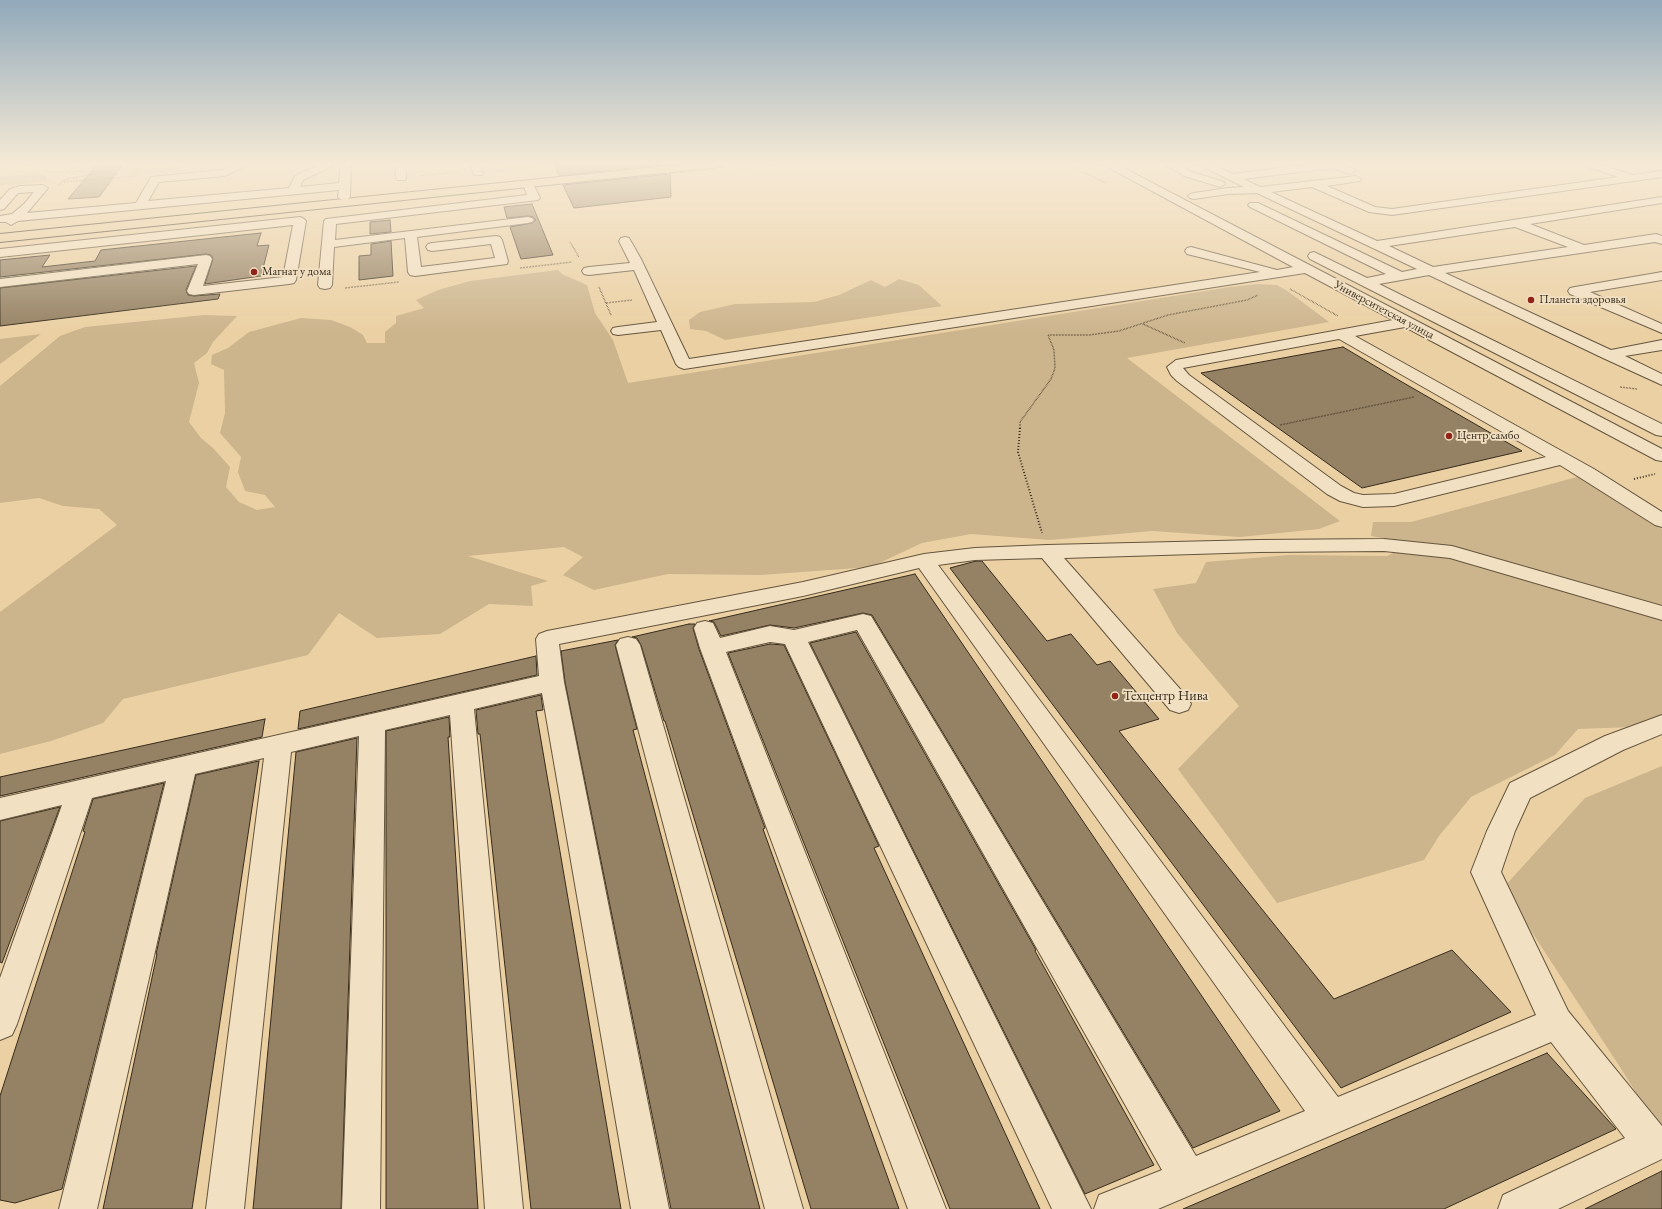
<!DOCTYPE html>
<meta charset="utf-8">
<style>
body{margin:0}
canvas{display:block;background:#ebd0a3}
</style>
<canvas width="1662" height="1209"></canvas>
<script>
const ctx = document.querySelector('canvas').getContext('2d');
ctx.lineJoin = 'round';
function fillPath(path, color) { ctx.fillStyle = color; ctx.fill(path, 'evenodd'); }
const toPath = rows => new Path2D(rows.map(r => 'M' + r).join(''));
function trace(path, color, width, dash) { ctx.strokeStyle = color; ctx.lineWidth = width; ctx.lineCap = dash ? 'butt' : 'round'; ctx.setLineDash(dash || []); ctx.stroke(path); }
function label(font, color, halo, rows, align = 'center') {
  ctx.font = font + ' "EB Garamond",serif'; ctx.lineWidth = 3.5; ctx.setLineDash([]); ctx.textBaseline = 'middle'; ctx.strokeStyle = halo; ctx.fillStyle = color; for (const [text, x, y, turn = 0] of rows) {
    ctx.save(); ctx.translate(x, y); ctx.rotate((+turn || 0) * Math.PI / 180); ctx.textAlign = isNaN(turn) ? turn : align; if (halo) ctx.strokeText(text, 0, 0); ctx.fillText(text, 0, 0); ctx.restore();
  }
}
const green = toPath([
 [169,164,182,164,178,170,127,175,132,168],
 [508,164,535,164,536,168,493,173,490,166],
 [40,173,46,176,47,179,52,181,0,186,0,177],
 [558,270,562,274,587,285,595,313,613,340,628,383,1230,287,1258,284,1277,285,1289,292,1329,322,1127,358,1340,521,1319,529,1240,537,1152,531,1050,540,971,534,922,543,871,567,761,575,668,574,594,590,563,575,583,557,564,547,468,556,548,581,531,586,533,606,489,604,440,634,377,638,339,613,308,655,123,699,103,723,51,741,0,754,0,612,117,525,99,509,63,506,39,498,0,503,0,386,60,336,85,327,204,315,237,316,213,342,207,353,194,363,199,383,189,422,201,438,213,448,230,467,226,487,239,502,257,510,275,507,265,495,245,491,238,472,241,457,220,433,225,413,224,370,211,364,212,355,228,348,249,332,301,318,331,320,350,327,363,335,367,343,385,343,385,332,396,323,396,316,424,308,416,300,438,290,470,281],
 [899,279,919,285,942,306,725,340,706,331,690,329,689,320,700,312,735,304,814,302,839,295,871,280,885,287],
 [41,334,0,364,0,339],
 [1577,477,1593,483,1662,529,1662,715,1631,727,1578,729,1555,755,1471,797,1439,836,1424,860,1277,903,1178,769,1239,706,1177,633,1153,589,1196,583,1206,562,1289,555,1387,556,1412,544,1371,536,1373,522,1411,522],
 [1662,766,1662,1134,1618,1064,1503,888,1585,798]
]);
const building = toPath([
 [123,164,99,197,68,199,96,166,123,164],
 [554,164,668,164,559,176,554,164],
 [670,174,671,197,574,208,563,185,670,174],
 [532,204,553,255,521,259,510,227,532,223,536,220,533,217,528,216,507,218,504,207,532,204],
 [390,220,391,232,370,234,370,222,390,220],
 [261,233,257,246,269,245,261,276,205,284,213,259,211,255,206,254,0,277,0,260,50,255,42,267,95,261,101,250,261,233],
 [391,241,393,276,359,280,359,256,371,255,371,244,391,241],
 [196,266,186,290,188,295,194,296,220,294,218,299,0,326,0,288,196,266],
 [1343,347,1402,382,1522,451,1362,488,1201,373,1343,347],
 [976,561,982,561,1047,641,1071,634,1097,665,1110,661,1159,719,1119,731,1334,999,1452,950,1511,1012,1341,1088,950,568,976,561],
 [915,574,919,580,1280,1111,1193,1148,872,615,863,613,794,628,770,625,721,636,714,622,709,621,915,574],
 [689,624,695,624,693,628,699,649,765,828,763,829,899,1209,811,1209,665,721,664,721,641,645,637,638,632,637,689,624],
 [856,632,1036,950,1035,951,1154,1165,1085,1194,810,643,856,632],
 [618,640,615,645,637,729,633,730,760,1209,671,1209,565,682,561,651,618,640],
 [770,644,784,645,879,846,874,848,1040,1209,950,1209,728,653,770,644],
 [536,656,537,675,298,729,300,711,536,656],
 [541,695,543,710,536,711,621,1209,531,1209,480,734,478,734,476,710,541,695],
 [449,717,450,737,448,737,478,1209,386,1209,386,731,449,717],
 [265,719,262,737,0,796,0,777,265,719],
 [357,738,341,1209,253,1209,296,752,357,738],
 [259,761,192,1209,103,1209,157,954,156,954,196,775,259,761],
 [164,783,62,1189,15,1203,0,1200,0,1096,85,832,83,831,93,799,164,783],
 [60,807,2,963,0,962,0,821,60,807],
 [1547,1053,1616,1129,1444,1209,1183,1209,1547,1053],
 [1662,1171,1662,1209,1585,1209,1662,1171]
]);
const pathFar1 = toPath([
 [1067,164,1106,183],
 [89,167,99,164],
 [0,168,43,164],
 [737,169,786,164],
 [76,171,84,169,88,166,88,164],
 [48,172,110,171,128,168,138,164],
 [68,173,75,164],
 [419,176,460,172],
 [64,182,137,176],
 [59,185,64,180,96,173],
 [570,242,579,257],
 [520,268,572,262],
 [599,287,611,315],
 [345,288,399,282],
 [1290,289,1338,316],
 [606,303,632,300],
 [1143,324,1185,343],
 [1620,387,1637,389],
 [1280,425,1414,397],
 [1020,429,1020,422,1051,379,1055,368,1054,350,1048,335,1089,335,1119,331,1168,315,1247,300,1258,295]
]);
const path = toPath([
 [1020,428,1018,452,1042,533],
 [1634,479,1655,474]
]);
const minor = toPath([
 [235,164,250,164,224,176,159,182,148,201,289,188,295,176,321,164,336,164,303,180,300,187,339,183,341,164,351,164,350,197,348,199,340,199,338,197,339,190,18,221,11,225,6,222,0,222,0,216,12,214,24,204,34,192,18,193,4,209,0,210,0,200,10,189,20,186,43,185,48,188,27,213,136,203,151,177,222,170,235,164],
 [395,164,405,164,406,178,405,180,397,180,396,178,395,164],
 [470,164,480,164,483,173,482,175,474,175,470,164],
 [1102,164,1116,164,1662,449,1662,461,1656,460,1405,327,1355,336,1594,469,1662,512,1662,527,1655,525,1560,465,1394,506,1363,507,1340,501,1327,494,1177,381,1171,375,1167,367,1176,360,1393,320,1305,273,684,369,679,367,676,364,661,330,618,335,613,334,611,331,613,328,618,327,657,322,634,270,589,275,584,274,582,271,584,268,589,267,630,263,619,241,621,238,625,237,629,238,641,259,689,359,1260,272,1187,254,1185,251,1187,248,1191,247,1277,270,1293,267,1102,164],
 [1339,339,1546,457,1394,494,1363,495,1354,493,1341,486,1189,375,1183,368,1339,339],
 [1164,164,1178,164,1192,172,1224,182,1225,184,1220,187,1184,176,1164,164],
 [1198,164,1212,164,1232,174,1311,164,1341,164,1354,169,1355,171,1350,174,1332,168,1243,179,1260,187,1356,176,1361,179,1360,181,1327,186,1375,207,1392,209,1618,177,1585,166,1584,164,1600,164,1632,175,1662,171,1662,177,1392,215,1369,212,1312,187,1271,192,1377,241,1662,197,1662,203,1530,224,1584,245,1656,234,1662,236,1662,244,1655,242,1445,273,1611,350,1662,340,1662,350,1625,356,1662,374,1662,385,1603,358,1429,275,1379,284,1662,424,1662,436,1656,435,1310,259,1308,256,1310,253,1314,252,1367,278,1386,274,1250,207,1248,205,1250,203,1258,203,1402,272,1417,269,1257,193,1228,194,1194,199,1190,198,1188,196,1190,194,1194,193,1228,188,1244,187,1198,164],
 [1515,227,1568,247,1433,267,1389,246,1515,227],
 [528,181,533,184,540,198,538,200,336,224,335,240,528,217,532,218,534,220,532,222,528,223,417,237,421,267,495,258,491,244,432,251,428,250,426,247,428,244,432,243,496,236,500,237,502,240,508,261,507,264,415,276,410,275,408,272,405,238,334,247,332,285,330,288,325,289,320,288,318,285,324,221,326,219,527,195,523,184,528,181],
 [300,217,304,219,306,221,296,280,294,283,289,284,194,295,189,294,187,291,198,264,0,287,0,279,206,255,210,256,212,259,203,286,283,277,293,225,0,257,0,249,300,217],
 [1662,272,1662,280,1590,292,1662,324,1662,333,1570,294,1568,291,1570,288,1575,287,1662,272],
 [1384,539,1452,546,1662,606,1662,620,1450,558,1384,551,1259,552,1064,558,1188,698,1191,704,1188,710,1179,713,1170,710,1042,558,975,560,938,565,1338,1097,1536,1015,1471,872,1487,831,1510,783,1605,736,1662,715,1662,734,1623,750,1530,798,1515,831,1501,872,1568,1011,1662,1126,1662,1159,1558,1209,1498,1209,1503,1195,1625,1138,1551,1042,1158,1209,1094,1209,1099,1195,1162,1170,857,630,808,642,1091,1209,1052,1209,785,644,770,642,726,652,946,1209,908,1209,700,648,694,628,697,623,705,621,713,623,720,638,770,626,794,630,863,614,871,616,1196,1156,1305,1111,919,568,803,596,559,644,564,682,669,1209,631,1209,542,693,474,709,523,1209,485,1209,450,715,385,730,380,1209,342,1209,359,736,291,752,244,1209,206,1209,264,758,195,774,97,1209,59,1209,166,781,92,798,17,1024,12,1035,0,1040,0,978,62,805,0,820,0,798,539,676,536,639,539,634,547,631,803,582,924,554,975,548,1047,545,1259,540,1384,539],
 [628,637,636,639,640,645,803,1209,765,1209,616,645,620,639,628,637]
]);
const major = toPath([
 [687,164,726,164,721,167,0,242,0,234,687,164]
]);
const markers = [
 [254,272,4,"#8f2418"],
 [1531,300,4,"#8f2418"],
 [1449,436,4,"#8f2418"],
 [1115,696,4,"#8f2418"]
];
const farPoinames = [
 ["Магнат у дома",262,272],
 ["Планета здоровья",1539,300],
 ["Центр самбо",1457,436]
];
const farStreetnames = [
 ["Университетская улица",1384,310,28]
];
const poiNames = [
 ["Техцентр Нива",1123,696]
];
fillPath(green, '#ccb48c');
fillPath(building, '#958163');
trace(building, '#372c1d', 1);
trace(minor, '#64553e', 2);
trace(major, '#372c1d', 2);
trace(pathFar1, '#372c1d', 1.5, [0.5, 1]);
trace(path, '#372c1d', 2, [1, 2]);
fillPath(minor, '#f2e0c3');
fillPath(major, '#ebd0a3');
const sky = ctx.createLinearGradient(0, 0, 0, 334);
sky.addColorStop(0, '#91a9ba');
sky.addColorStop(0.49, '#f6ead6');
sky.addColorStop(1, '#f6ead600');
ctx.fillStyle = sky;
ctx.fillRect(0, 0, 1662, 334);
for (const [x, y, r, color] of markers) { const dot = new Path2D(); dot.arc(x, y, r, 0, 2 * Math.PI); ctx.fillStyle = color; ctx.fill(dot); trace(dot, '#f2e0c3', 1.5); }
label('12px', '#372c1d', '#f2e0c3', farPoinames, 'left');
label('12px', '#372c1d', '#f2e0c3', farStreetnames);
label('14px', '#372c1d', '#f2e0c3', poiNames, 'left');
</script>
